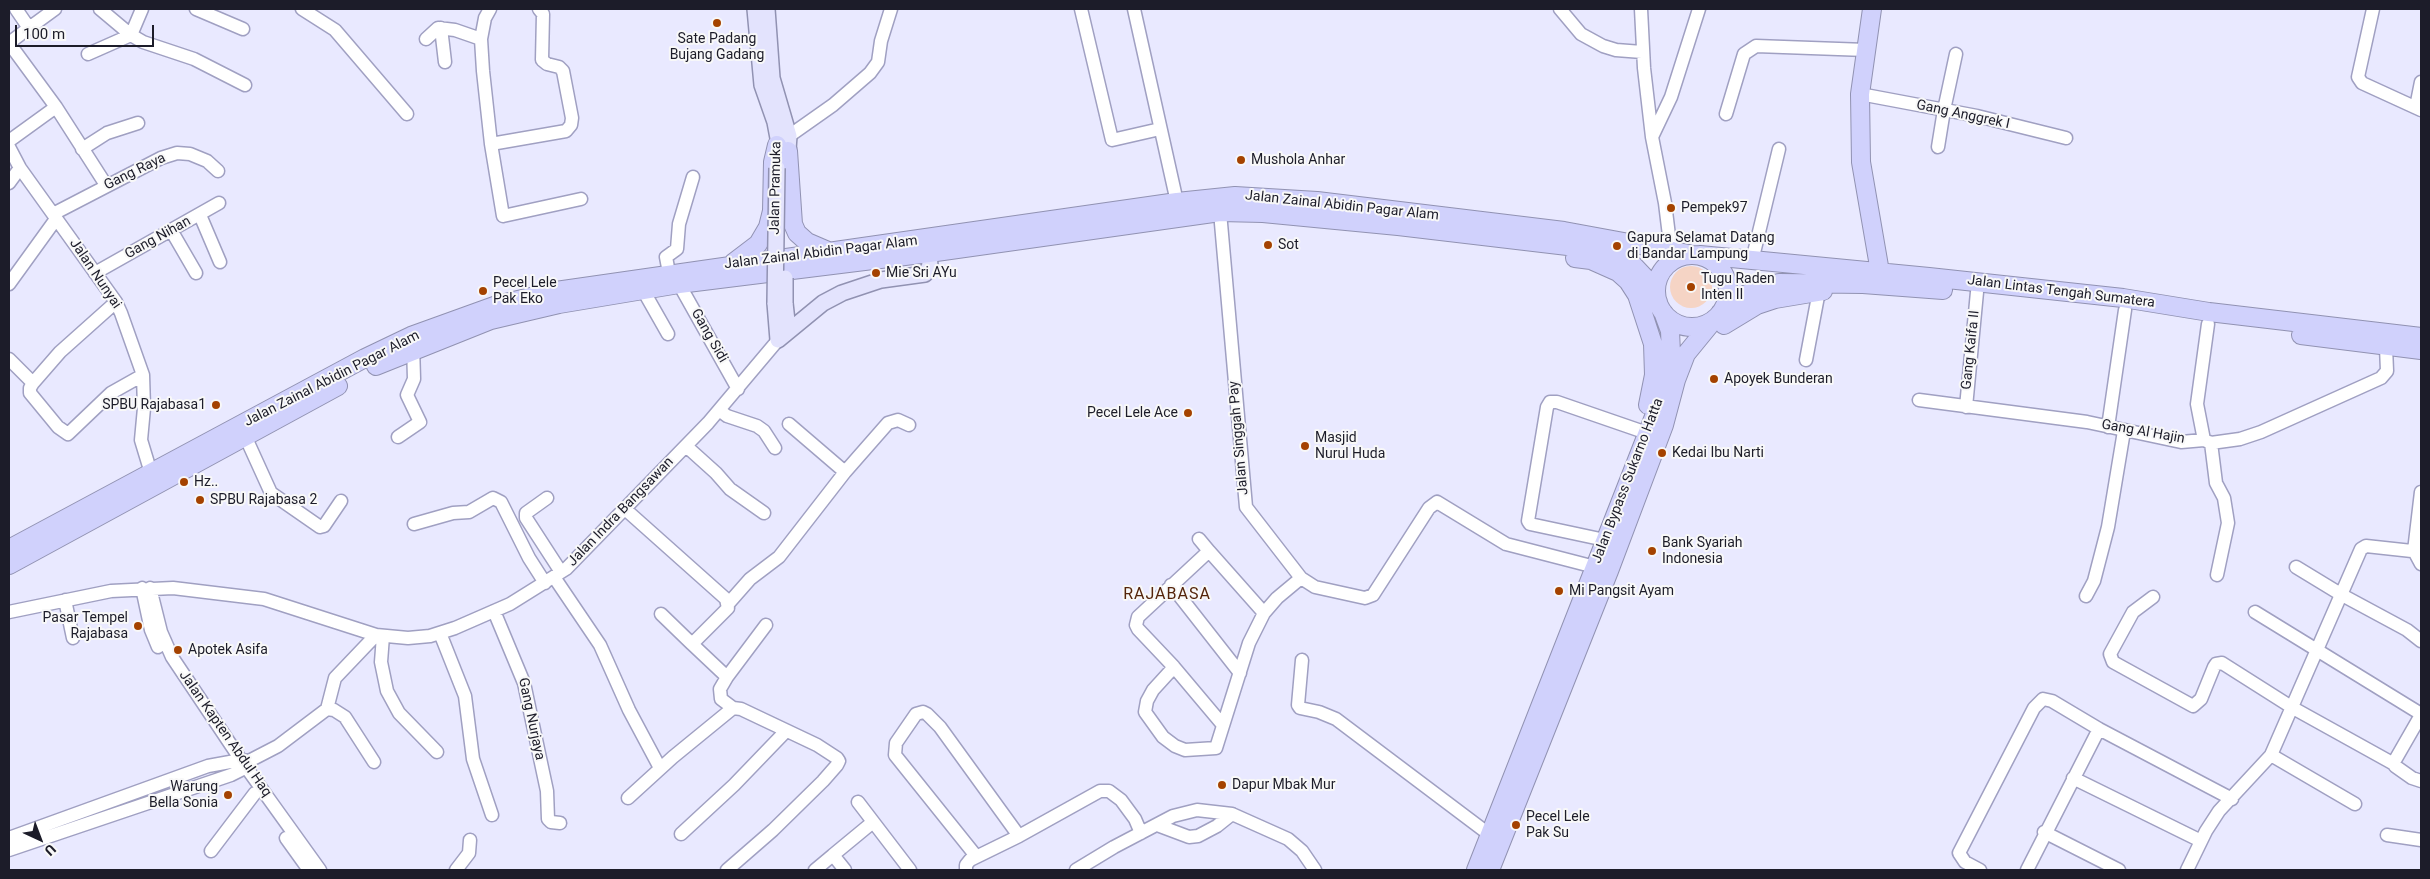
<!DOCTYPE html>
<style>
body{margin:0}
#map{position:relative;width:2430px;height:879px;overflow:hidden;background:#e9e9ff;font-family:Roboto,sans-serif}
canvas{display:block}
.frame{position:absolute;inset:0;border:10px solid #1c1c29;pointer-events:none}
.north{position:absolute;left:15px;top:814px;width:50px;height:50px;-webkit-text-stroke:4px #f8f8f8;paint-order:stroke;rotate:137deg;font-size:14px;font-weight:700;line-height:20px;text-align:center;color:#1c1c29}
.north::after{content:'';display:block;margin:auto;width:18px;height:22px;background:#1c1c29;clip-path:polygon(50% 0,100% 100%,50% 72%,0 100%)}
.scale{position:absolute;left:15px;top:25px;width:139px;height:22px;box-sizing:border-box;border:2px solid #1c1c29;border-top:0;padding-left:6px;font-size:15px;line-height:18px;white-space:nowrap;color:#1c1c29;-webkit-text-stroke:4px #f8f8f8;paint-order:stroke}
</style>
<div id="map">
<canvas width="2430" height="879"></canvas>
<div class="frame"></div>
<div class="north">U</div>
<div class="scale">100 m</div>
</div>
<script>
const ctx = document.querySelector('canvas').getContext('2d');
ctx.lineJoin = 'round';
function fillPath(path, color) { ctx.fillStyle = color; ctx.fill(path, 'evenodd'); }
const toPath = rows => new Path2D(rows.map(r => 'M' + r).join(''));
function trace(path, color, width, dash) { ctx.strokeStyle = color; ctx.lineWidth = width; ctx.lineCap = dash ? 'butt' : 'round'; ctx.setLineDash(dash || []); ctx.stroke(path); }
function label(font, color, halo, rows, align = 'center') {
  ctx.font = font + ' Roboto,sans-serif'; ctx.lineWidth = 4; ctx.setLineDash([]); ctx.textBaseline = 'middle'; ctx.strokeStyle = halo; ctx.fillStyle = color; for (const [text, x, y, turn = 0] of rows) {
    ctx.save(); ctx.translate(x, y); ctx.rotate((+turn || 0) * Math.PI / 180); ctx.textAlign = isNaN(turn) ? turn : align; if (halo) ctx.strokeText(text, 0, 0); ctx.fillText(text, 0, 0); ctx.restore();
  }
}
const green = toPath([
 '1670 287a21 21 0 1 1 42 0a21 21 0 1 1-42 0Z'
]);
const minor = toPath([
 [16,9,29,28],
 [55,9,29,28,9,43,56,107,106,185],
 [100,9,131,35,143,42,194,59,245,85],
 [196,9,243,29],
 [302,9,335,30,407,114],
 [490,9,485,18,481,39,483,71,491,144,503,216,581,199],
 [1081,9,1112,140,1160,129],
 [1134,9,1177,202],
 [1560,9,1581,34,1603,46,1616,50,1642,52],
 [1641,9,1644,68,1652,137,1665,203,1671,252],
 [2373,9,2358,77,2362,83,2421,110],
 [441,28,445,62],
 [426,39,438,28,455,30,481,39],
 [88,54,131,35,142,9],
 [1860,94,1977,116,2066,138],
 [2416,107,2421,82],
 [1726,114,1744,54,1756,46,1866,50],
 [789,136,833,105,870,73,878,62,881,41,891,9],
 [1652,137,1671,97,1699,9],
 [9,141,56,107],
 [491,144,566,131,571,125,572,118,563,71,559,67,547,64,542,60,543,14,539,9],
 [9,147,20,168,116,302,121,313,143,375,144,408,141,440,151,473],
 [1938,147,1944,110,1956,54],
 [82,149,107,133,138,123],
 [9,183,20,168],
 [1220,212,1246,507,1301,578,1315,587,1365,598,1373,595,1429,508,1437,502,1506,544,1595,567],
 [53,214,161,158,177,153,190,154,207,161,218,171],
 [200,215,220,262],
 [171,230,196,273],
 [1752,261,1779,149],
 [95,273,219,203],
 [669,273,666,257,677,249,679,224,693,177],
 [9,284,56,219],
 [679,284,738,389],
 [643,290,668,334],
 [116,302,60,352,33,383,30,388,30,393,58,427,68,434,111,393,143,375],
 [9,359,33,383],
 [1806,360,1819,291],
 [1919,400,2087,422,2181,442,2204,440,2211,443,2240,439,2261,432,2381,378,2387,371,2386,347],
 [1966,407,1977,292],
 [719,410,727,416,757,426,764,431,775,448],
 [789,424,845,472],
 [2108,427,2125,310],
 [398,437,420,422,407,395,414,379,413,345],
 [246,438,271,493,320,527,324,526,341,501],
 [2204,440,2197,404,2208,324],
 [2211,443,2216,483,2224,498,2228,523,2217,575],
 [686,446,716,473,730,489,764,513],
 [2421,492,2414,551,2421,564],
 [547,498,526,513,526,518,561,572],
 [625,509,726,599,728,608,692,644,727,677],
 [414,524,453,513,469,512,493,498,501,502,529,558,545,583],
 [1199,539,1209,551],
 [1605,540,1530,524,1528,521,1547,407,1550,402,1557,402,1647,433],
 [2296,567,2342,595,2407,630,2421,641],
 [554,577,600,645,629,710,660,768],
 [1171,585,1240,673],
 [142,588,151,630,158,647],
 [150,588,161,632,172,657,241,760,320,870],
 [2086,596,2094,581,2108,527,2124,431],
 [2153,597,2133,612,2110,654,2113,662,2193,706,2201,699,2214,667,2216,664,2222,663,2293,708,2394,764],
 [65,600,73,638],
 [728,604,750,579,779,557,845,472,888,423,898,420,909,425],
 [494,611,524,683,547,791,548,819,551,822,560,823],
 [9,612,111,591,173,588,264,599,376,635,408,638,430,636,455,628,510,604,566,569,708,423,778,340],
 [2255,612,2421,714],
 [661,614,692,644],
 [440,633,465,696,473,759,492,815],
 [383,636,381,662,387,691,399,713,437,752],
 [1302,660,1298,705,1300,708,1319,712,1336,719,1490,835],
 [1174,667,1153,690,1147,701,1145,712,1163,737,1175,746,1185,750,1216,748,1249,643,1264,613,1277,598,1301,578],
 [733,708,721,699,720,689,727,677,766,625],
 [327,709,334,710,345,717,374,762],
 [2421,715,2394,762,2395,766,2412,778,2421,781],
 [1222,724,1174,667,1138,629,1136,625,1138,617,1209,551,1264,613],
 [2271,755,2355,804],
 [2073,778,2201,841],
 [628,798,673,757,733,708,741,709,817,745,837,758,839,761,837,765,823,781,773,830,727,870],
 [858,802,910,870],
 [1157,825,1189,837,1198,836,1217,826,1232,814],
 [2044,832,2119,870],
 [681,834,734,785,786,731],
 [2387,835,2421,840],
 [9,838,208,766,241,760,249,761,278,746,327,709,335,678,376,635],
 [286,838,309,870],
 [9,850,231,775,247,767,249,761],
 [211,851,255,793],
 [833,855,873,822],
 [976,856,895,755,896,743,916,714,923,712,927,714,940,727,1019,836],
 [456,870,469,853,470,840],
 [815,870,833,855,845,870],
 [966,870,966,865,970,860,1019,836,1100,791,1109,791,1121,800,1135,819,1141,833],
 [1076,870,1114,847,1173,816,1197,810,1232,814,1288,839,1302,851,1315,870],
 [1980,870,1965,862,1959,853,2034,708,2043,699,2052,701,2099,729,2232,799],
 [2027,870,2099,729],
 [2187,870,2206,831,2219,811,2271,755,2361,549,2366,546,2421,552]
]);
const major = toPath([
 [755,9,762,85,775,122,778,138,777,157],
 [767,9,772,78,789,136,787,163],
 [775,303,778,340],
 [785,303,788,330],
 [778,340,823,303,842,293,881,280,925,274,930,266,929,253]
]);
const highway = toPath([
 [1872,9,1860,94,1861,162,1880,272],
 [788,151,793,224,797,233,807,242,828,251],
 [1700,255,1929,277,2123,298,2209,312,2421,337],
 '1656 291a36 36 0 1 1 72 0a36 36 0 1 1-72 0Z',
 [1575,258,1591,260,1618,272,1628,281,1637,295,1653,344,1654,375,1648,405],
 [733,263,758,244,768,227,772,211,773,162,777,145],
 [1721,312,1745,295,1759,288,1779,283,1863,284,1943,290],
 [1724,325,1757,305,1775,299,1823,291],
 [2301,335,2421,350],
 [376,366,491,320,559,304,679,284,929,253,1220,212,1263,213,1398,226,1593,249,1616,256,1633,265,1651,284,1658,302],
 [9,549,365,358,411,336,497,305,556,291,1177,202,1235,196,1317,201,1564,231,1689,254],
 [9,565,338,386],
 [1476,870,1659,404,1671,353,1670,331,1663,312],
 [1490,870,1609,571,1664,425,1676,380,1686,354,1713,321]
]);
const majorBridge = toPath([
 [785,278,785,303],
 [775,303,777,168]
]);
const markers = [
 [717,23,5,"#a44200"],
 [1241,160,5,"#a44200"],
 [1671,208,5,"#a44200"],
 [1268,245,5,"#a44200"],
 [1617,246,5,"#a44200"],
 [876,273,5,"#a44200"],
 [1691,287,5,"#a44200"],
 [483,291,5,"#a44200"],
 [1714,379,5,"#a44200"],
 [216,405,5,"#a44200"],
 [1188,413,5,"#a44200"],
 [1305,446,5,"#a44200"],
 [1662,453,5,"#a44200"],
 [184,482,5,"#a44200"],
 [200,500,5,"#a44200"],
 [1652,551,5,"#a44200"],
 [1559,591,5,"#a44200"],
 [138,626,5,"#a44200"],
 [178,650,5,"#a44200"],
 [1222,785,5,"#a44200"],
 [228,795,5,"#a44200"],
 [1516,825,5,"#a44200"]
];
const poiNames = [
 ["Sate Padang",717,39,"center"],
 ["Bujang Gadang",717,55,"center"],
 ["Mushola Anhar",1251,160],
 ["Pempek97",1681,208],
 ["Gapura Selamat Datang",1627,238],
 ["di Bandar Lampung",1627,254],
 ["Sot",1278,245],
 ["Mie Sri AYu",886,273],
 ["Tugu Raden",1701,279],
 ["Inten II",1701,295],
 ["Pecel Lele",493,283],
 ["Pak Eko",493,299],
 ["Apoyek Bunderan",1724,379],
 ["SPBU Rajabasa1",206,405,"right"],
 ["Pecel Lele Ace",1178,413,"right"],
 ["Masjid",1315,438],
 ["Nurul Huda",1315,454],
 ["Kedai Ibu Narti",1672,453],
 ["Hz..",194,482],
 ["SPBU Rajabasa 2",210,500],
 ["Bank Syariah",1662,543],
 ["Indonesia",1662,559],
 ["Mi Pangsit Ayam",1569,591],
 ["Pasar Tempel",128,618,"right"],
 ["Rajabasa",128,634,"right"],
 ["Apotek Asifa",188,650],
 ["Dapur Mbak Mur",1232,785],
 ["Warung",218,787,"right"],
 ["Bella Sonia",218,803,"right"],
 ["Pecel Lele",1526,817],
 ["Pak Su",1526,833]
];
const streetNames = [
 ["Gang Anggrek I",1963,115,12],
 ["Gang Raya",135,172,-26],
 ["Jalan Pramuka",776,188,-89],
 ["Jalan Zainal Abidin Pagar Alam",1342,206,6],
 ["Gang Nihan",158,238,-29],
 ["Jalan Zainal Abidin Pagar Alam",821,253,-7],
 ["Jalan Nunyai",95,274,56],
 ["Jalan Lintas Tengah Sumatera",2061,292,7],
 ["Gang Sidi",709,336,60],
 ["Gang Kaifa II",1971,350,-84],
 ["Jalan Zainal Abidin Pagar Alam",332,379,-27],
 ["Gang Al Hajin",2143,432,10],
 ["Jalan Singgah Pay",1239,438,-95],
 ["Jalan Bypass Sukarno Hatta",1628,481,-69],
 ["Jalan Indra Bangsawan",621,512,-46],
 ["Gang Nurjaya",531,719,78],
 ["Jalan Kapten Abdul Haq",225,734,55]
];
const quarterNames = [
 ["RAJABASA",1167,595]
];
fillPath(green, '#f5d4c5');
trace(minor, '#a0a0c2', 15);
trace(major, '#9192b2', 18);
trace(highway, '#9192b2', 20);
trace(minor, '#fff', 12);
trace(major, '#e3e3fd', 15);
trace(highway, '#d0d1fc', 18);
trace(majorBridge, '#9192b2', 18, []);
trace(majorBridge, '#e3e3fd', 15);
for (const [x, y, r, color] of markers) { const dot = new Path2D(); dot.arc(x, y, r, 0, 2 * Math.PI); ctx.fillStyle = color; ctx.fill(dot); trace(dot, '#f8f8f8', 2); }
label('14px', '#1c1c29', '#f8f8f8', poiNames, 'left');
label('14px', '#1c1c29', '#f8f8f8', streetNames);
ctx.letterSpacing = '1px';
label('16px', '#54240b', '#f8f8f8', quarterNames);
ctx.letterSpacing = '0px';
</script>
